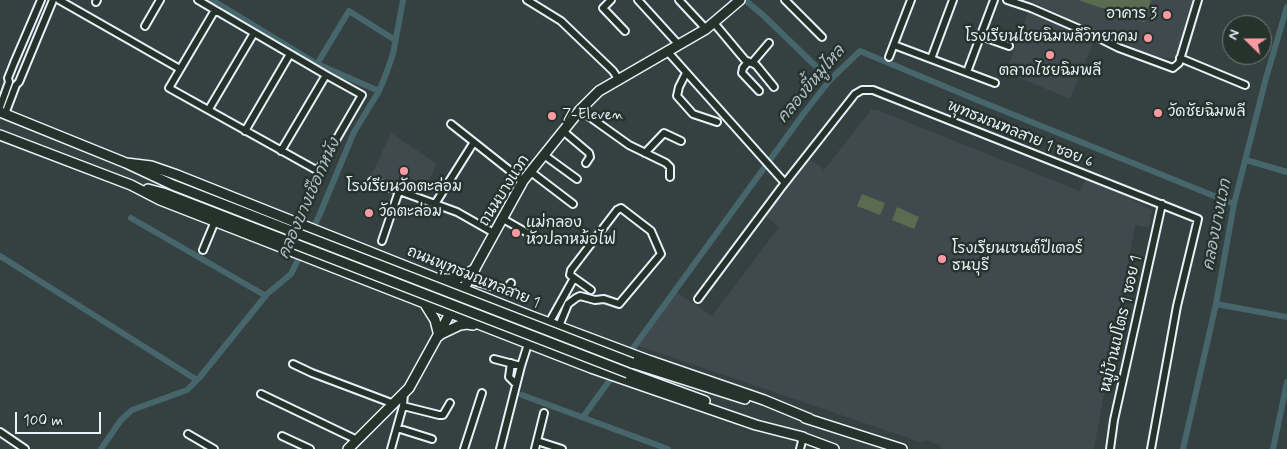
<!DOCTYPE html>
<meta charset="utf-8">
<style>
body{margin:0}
#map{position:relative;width:1287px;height:449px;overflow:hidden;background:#354040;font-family:Mynerve,sans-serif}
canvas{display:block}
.north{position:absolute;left:1222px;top:15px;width:50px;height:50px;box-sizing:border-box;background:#26332d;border:1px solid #747f7e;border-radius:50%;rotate:292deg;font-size:14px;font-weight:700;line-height:20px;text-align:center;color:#e8f1f8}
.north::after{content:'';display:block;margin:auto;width:18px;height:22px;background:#ff9aa2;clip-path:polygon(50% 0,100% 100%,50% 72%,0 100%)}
.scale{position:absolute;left:15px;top:412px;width:86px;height:22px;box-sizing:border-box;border:2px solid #e8f1f8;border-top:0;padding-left:6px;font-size:15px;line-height:18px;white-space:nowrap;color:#e8f1f8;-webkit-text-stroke:4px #26332d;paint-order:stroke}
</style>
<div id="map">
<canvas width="1287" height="449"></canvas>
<div class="north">N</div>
<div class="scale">100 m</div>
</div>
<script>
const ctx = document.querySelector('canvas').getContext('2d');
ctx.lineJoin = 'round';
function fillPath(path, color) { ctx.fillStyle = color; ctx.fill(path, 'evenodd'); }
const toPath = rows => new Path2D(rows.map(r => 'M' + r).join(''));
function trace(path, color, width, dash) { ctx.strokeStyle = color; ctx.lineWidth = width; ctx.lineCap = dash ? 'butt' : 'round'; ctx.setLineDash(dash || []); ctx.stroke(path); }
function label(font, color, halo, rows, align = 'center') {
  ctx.font = font + ' Mynerve,"Playpen Sans Thai",sans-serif'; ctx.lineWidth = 5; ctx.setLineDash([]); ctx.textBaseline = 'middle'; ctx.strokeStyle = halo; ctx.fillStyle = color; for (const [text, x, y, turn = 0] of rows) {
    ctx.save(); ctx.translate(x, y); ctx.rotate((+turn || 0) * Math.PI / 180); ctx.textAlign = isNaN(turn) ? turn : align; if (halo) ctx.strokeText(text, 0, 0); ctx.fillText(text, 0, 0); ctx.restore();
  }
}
const built = toPath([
 [1029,0,1196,0,1179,57,1176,58,1159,58,1081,25],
 [1029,9,1095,39,1070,99,1006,72],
 [871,110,877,110,1080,191,1087,176,1152,210,1149,228,1135,225,1094,449,942,449,940,445,925,440,920,442,636,345,675,291,712,316,779,227,766,216,810,159,824,170],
 [391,133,437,164,420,198,370,178]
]);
const green = toPath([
 [1078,0,1151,0,1144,22],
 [862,194,885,203,880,215,857,206],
 [897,207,919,217,914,229,892,220]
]);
const canal = toPath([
 [212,0,317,64,379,91],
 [745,0,764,16,830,80],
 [317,64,349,11,395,40],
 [1246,160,1287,172],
 [131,218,266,296],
 [0,256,197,380],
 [1216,304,1287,317],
 [522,395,668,449],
 [583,417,804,113,830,80,860,51,977,100,1234,204],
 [101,449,121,420,132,410,187,390,200,377,267,294,291,274,319,216,354,132,379,91,386,74,393,54,403,0],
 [1183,449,1216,304,1234,204,1266,78,1287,7],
 [1273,449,1287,382]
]);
const minor = toPath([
 [59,0,180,69],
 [198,0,215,10,326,75,362,95,318,171,169,88,215,10],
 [527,0,561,21,613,71,619,80],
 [611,0,603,8,625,31],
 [638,0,679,45],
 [679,0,706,29],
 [785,0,822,37],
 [1007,0,1031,8,1091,34,1119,48,1173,68,1179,63,1198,0],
 [96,2,97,0],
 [714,23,745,60,756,65,774,87],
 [145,26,160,0],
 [981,36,1009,46],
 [894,45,995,83],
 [668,52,785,183],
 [889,57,911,0],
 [1180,58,1245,85],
 [931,59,953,0],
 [748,62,743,68,742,73,759,91],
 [752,63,769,43],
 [967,72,994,0],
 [686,73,679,87,677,96,693,114,717,122],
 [0,107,9,82,8,78,14,63,41,0],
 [209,109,254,33],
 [580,110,629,145,666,163,670,167,670,177],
 [5,114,16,85,19,82,53,0],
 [451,124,523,181],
 [245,131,290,54],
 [563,131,589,153,590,157,586,163],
 [281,151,326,75],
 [645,153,664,133,681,141],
 [544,155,577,179],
 [531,172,573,204],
 [372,181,457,212,494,233],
 [435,204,474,142],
 [503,219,531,235],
 [382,241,399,191],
 [203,250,215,221],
 [469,280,502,289,506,289,511,283],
 [698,299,781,188,855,94,862,90,873,90,1198,219,1177,306,1151,449],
 [549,323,574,278],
 [559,326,568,304,576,298,580,296,595,300,604,299,619,304,661,254,651,231,621,208,617,210,571,270,570,275,591,290],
 [494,359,521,366],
 [511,363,509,377,516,384],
 [293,364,312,373,394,404],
 [261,394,353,438,356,441],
 [403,406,439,415,443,415,450,403],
 [397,428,432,439],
 [0,432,25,449],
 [188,434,214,449],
 [282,436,310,449],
 [537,441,562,449],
 [391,449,403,406,404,393],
 [464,449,482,393],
 [500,449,521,366,528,344],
 [535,449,544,413],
 [800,449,803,437],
 [1110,449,1114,420,1162,204]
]);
const secondary = toPath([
 [0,112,126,163,173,185,299,234],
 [0,135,131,185,160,200,591,368,756,425,803,437],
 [126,163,151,166,177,175,531,316,648,360,764,400,810,419],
 [148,189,163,193,295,244],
 [443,279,457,279,475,269],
 [425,304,435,320,439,336],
 [439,335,460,325,467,324,473,325],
 [632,363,745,399],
 [628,373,705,401],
 [805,418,902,449],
 [799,436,834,449],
 [348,449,409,388,523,181,580,110,599,91,706,29,740,0]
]);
const secondaryBridge = toPath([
 [299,234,632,363],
 [295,244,628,373]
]);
const markers = [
 [1167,15,5,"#ff9aa2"],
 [1148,38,5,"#ff9aa2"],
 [1050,55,5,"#ff9aa2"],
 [1158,113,5,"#ff9aa2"],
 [552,116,5,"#ff9aa2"],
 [404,171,5,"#ff9aa2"],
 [369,213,5,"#ff9aa2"],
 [516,233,5,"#ff9aa2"],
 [942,259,5,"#ff9aa2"]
];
const poiNames = [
 ["อาคาร 3",1157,15,"right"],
 ["โรงเรียนไชยฉิมพลีวิทยาคม",1138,38,"right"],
 ["ตลาดไชยฉิมพลี",1050,72,"center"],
 ["วัดชัยฉิมพลี",1168,113],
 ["7-Eleven",562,116],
 ["โรงเรียนวัดตะล่อม",404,188,"center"],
 ["วัดตะล่อม",379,213],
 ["แม่กลอง",526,224],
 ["หัวปลาหม้อไฟ",526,241],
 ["โรงเรียนเซนต์ปีเตอร์",952,250],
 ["ธนบุรี",952,267]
];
const streetNames = [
 ["พุทธมณฑลสาย 1 ซอย 6",1020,135,22],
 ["ถนนบางแวก",505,191,-58],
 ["ถนนพุทธมณฑลสาย 1",473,278,22],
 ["หมู่บ้านเปโตร 1 ซอย 1",1122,324,-77]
];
const waterNames = [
 ["คลองขี้หมูไหล",812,85,-50],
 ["คลองบางเชือกหนัง",310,199,-66],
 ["คลองบางแวก",1218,225,-79]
];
fillPath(built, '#40494d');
fillPath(green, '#596c4f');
trace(canal, '#46666c', 6);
trace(minor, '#e8f1f8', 10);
trace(secondary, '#e8f1f8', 12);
trace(minor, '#26332d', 6);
trace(secondary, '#26332d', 9);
trace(secondaryBridge, '#e8f1f8', 12, []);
trace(secondaryBridge, '#26332d', 9);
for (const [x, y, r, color] of markers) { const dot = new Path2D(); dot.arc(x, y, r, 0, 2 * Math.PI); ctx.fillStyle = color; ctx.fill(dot); trace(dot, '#26332d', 2); }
label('15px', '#e8f1f8', '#26332d', poiNames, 'left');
label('15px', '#e8f1f8', '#26332d', streetNames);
label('italic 16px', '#afc0c7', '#26332d', waterNames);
</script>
